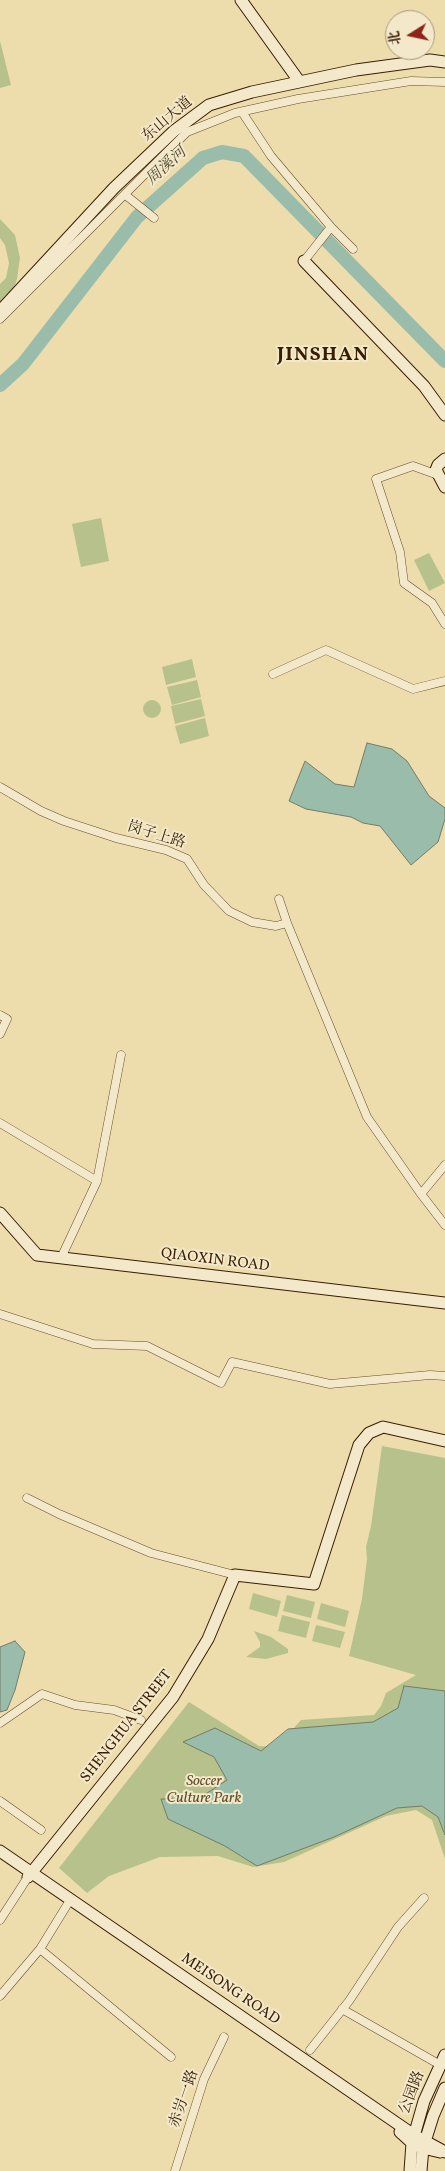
<!DOCTYPE html>
<meta charset="utf-8">
<style>
body{margin:0}
#map{position:relative;width:445px;height:2171px;overflow:hidden;background:#edddad;font-family:Vollkorn,"Noto Serif SC",serif}
canvas{display:block}
.north{position:absolute;left:385px;top:10px;width:50px;height:50px;box-sizing:border-box;background:#f3e9ca;border:1px solid #a9977a;border-radius:50%;rotate:260deg;font-size:14px;font-weight:700;line-height:20px;text-align:center;color:#391d02}
.north::after{content:'';display:block;margin:auto;width:18px;height:22px;background:#8f2418;clip-path:polygon(50% 0,100% 100%,50% 72%,0 100%)}
</style>
<div id="map">
<canvas width="445" height="2171"></canvas>
<div class="north">北</div>
</div>
<script>
const ctx = document.querySelector('canvas').getContext('2d');
ctx.lineJoin = 'round';
function fillPath(path, color) { ctx.fillStyle = color; ctx.fill(path, 'evenodd'); }
const toPath = rows => new Path2D(rows.map(r => 'M' + r).join(''));
function trace(path, color, width, dash) { ctx.strokeStyle = color; ctx.lineWidth = width; ctx.lineCap = dash ? 'butt' : 'round'; ctx.setLineDash(dash || []); ctx.stroke(path); }
function label(font, color, halo, rows, align = 'center') {
  ctx.font = font + ' Vollkorn,"Noto Serif SC",serif'; ctx.lineWidth = 4; ctx.setLineDash([]); ctx.textBaseline = 'middle'; ctx.strokeStyle = halo; ctx.fillStyle = color; for (const [text, x, y, turn = 0] of rows) {
    ctx.save(); ctx.translate(x, y); ctx.rotate((+turn || 0) * Math.PI / 180); ctx.textAlign = isNaN(turn) ? turn : align; if (halo) ctx.strokeText(text, 0, 0); ctx.fillText(text, 0, 0); ctx.restore();
  }
}
const green = toPath([
 [0,41,11,85,0,88],
 [0,219,15,235,20,258,17,279,14,288,0,303,0,284,6,278,9,263,5,245,0,238],
 [101,518,109,561,81,567,72,524],
 [429,553,445,583,429,591,414,560],
 [192,659,196,677,166,685,162,667],
 [197,680,201,697,172,705,167,687],
 [201,699,205,716,175,724,171,706],
 '143 709a9 9 0 1 1 18 0a9 9 0 1 1-18 0Z',
 [205,718,209,736,180,744,175,726],
 [382,1446,445,1458,445,1859,432,1820,416,1810,386,1816,284,1862,253,1867,218,1856,160,1857,109,1876,87,1893,59,1868,189,1702,259,1746,277,1747,301,1720,374,1715,381,1706,386,1693,416,1675,349,1656,362,1599,367,1559,366,1547,371,1526],
 [253,1593,281,1601,277,1617,249,1609],
 [287,1595,315,1602,311,1618,283,1611],
 [321,1603,349,1611,345,1627,317,1619],
 [282,1615,310,1622,306,1638,278,1631],
 [316,1625,345,1632,340,1648,312,1641],
 [254,1631,271,1637,288,1649,288,1653,266,1659,246,1657,260,1647,260,1642]
]);
const water = toPath([
 [367,743,392,749,407,761,429,796,445,808,445,819,438,842,411,865,380,826,363,823,351,817,306,809,289,801,305,761,335,784,354,787,367,743],
 [15,1641,25,1652,15,1690,7,1710,0,1712,0,1647,15,1641],
 [404,1686,445,1691,445,1835,438,1817,422,1806,397,1808,334,1837,257,1866,225,1846,168,1819,161,1799,198,1799,227,1780,214,1757,183,1742,215,1728,261,1751,288,1729,373,1722,398,1708,404,1686]
]);
const river = toPath([
 [0,385,23,364,137,217,203,158,222,152,244,156,445,361]
]);
const street = toPath([
 [242,112,271,156,331,227,353,249],
 [128,197,154,218],
 [304,261,331,227],
 [0,319,187,132,235,113,298,99,411,81,445,82],
 [438,475,413,466,376,479,400,552,404,583,432,603,445,624],
 [273,674,326,650,413,689,445,681],
 [0,787,41,811,64,821,116,838,166,850,187,859,204,885,229,911,252,922,276,926,287,923],
 [279,899,287,923,367,1117,421,1194,445,1225],
 [0,1015,7,1019,0,1034],
 [0,1123,97,1181],
 [421,1194,445,1165],
 [61,1258,97,1181,121,1055],
 [0,1314,93,1344,147,1346,221,1383,232,1362,330,1384,430,1375,445,1376],
 [27,1498,59,1514,151,1553,235,1575],
 [0,1723,42,1694,75,1705,114,1710,141,1720],
 [0,1801,41,1830],
 [0,1920,28,1877],
 [40,1949,171,2057],
 [0,1996,40,1949,67,1905],
 [342,2009,435,2062],
 [310,2050,349,2001,398,1927,424,1898],
 [175,2171,204,2079,224,2037]
]);
const secondary = toPath([
 [241,0,299,81],
 [304,261,424,386,445,415],
 [0,311,114,188,174,131,209,105,252,92,356,70,430,60,445,62],
 [445,459,438,465,436,470,445,487],
 [0,1213,37,1255,445,1303],
 [0,1851,414,2135,445,2152],
 [28,1877,173,1697,208,1639,235,1575,314,1584,359,1445,369,1433,383,1427,445,1441],
 [400,2132,412,2143,423,2148,440,2152],
 [410,2171,412,2143,424,2101,445,2055],
 [421,2171,423,2148,433,2116,445,2088]
]);
const streetNames = [
 ["东山大道",168,120,-40],
 ["岗子上路",156,836,17],
 ["QIAOXIN ROAD",215,1261,7],
 ["SHENGHUA STREET",127,1727,-52],
 ["MEISONG ROAD",230,1990,34],
 ["公园路",413,2093,-69],
 ["赤岃一路",185,2099,-71]
];
const parkNames = [
 ["Soccer",204,1782],
 ["Culture Park",204,1799]
];
const waterNames = [
 ["周溪河",167,167,-42]
];
const districtNames = [
 ["JINSHAN",323,356]
];
fillPath(green, '#b7c18b');
fillPath(water, '#99bcab');
trace(water, '#737c67', 1);
trace(river, '#99bcab', 14);
trace(street, '#664d2d', 9);
trace(secondary, '#391d02', 13);
trace(street, '#f3e9ca', 8);
trace(secondary, '#f3e9ca', 11);
label('15px', '#391d02', '#f3e9ca', streetNames);
label('italic 15px', '#5f4e2b', '#f3e9ca', parkNames);
label('italic 16px', '#564d35', '#f3e9ca', waterNames);
ctx.letterSpacing = '1px';
label('bold 20px', '#391d02', '#f3e9ca', districtNames);
ctx.letterSpacing = '0px';
</script>
